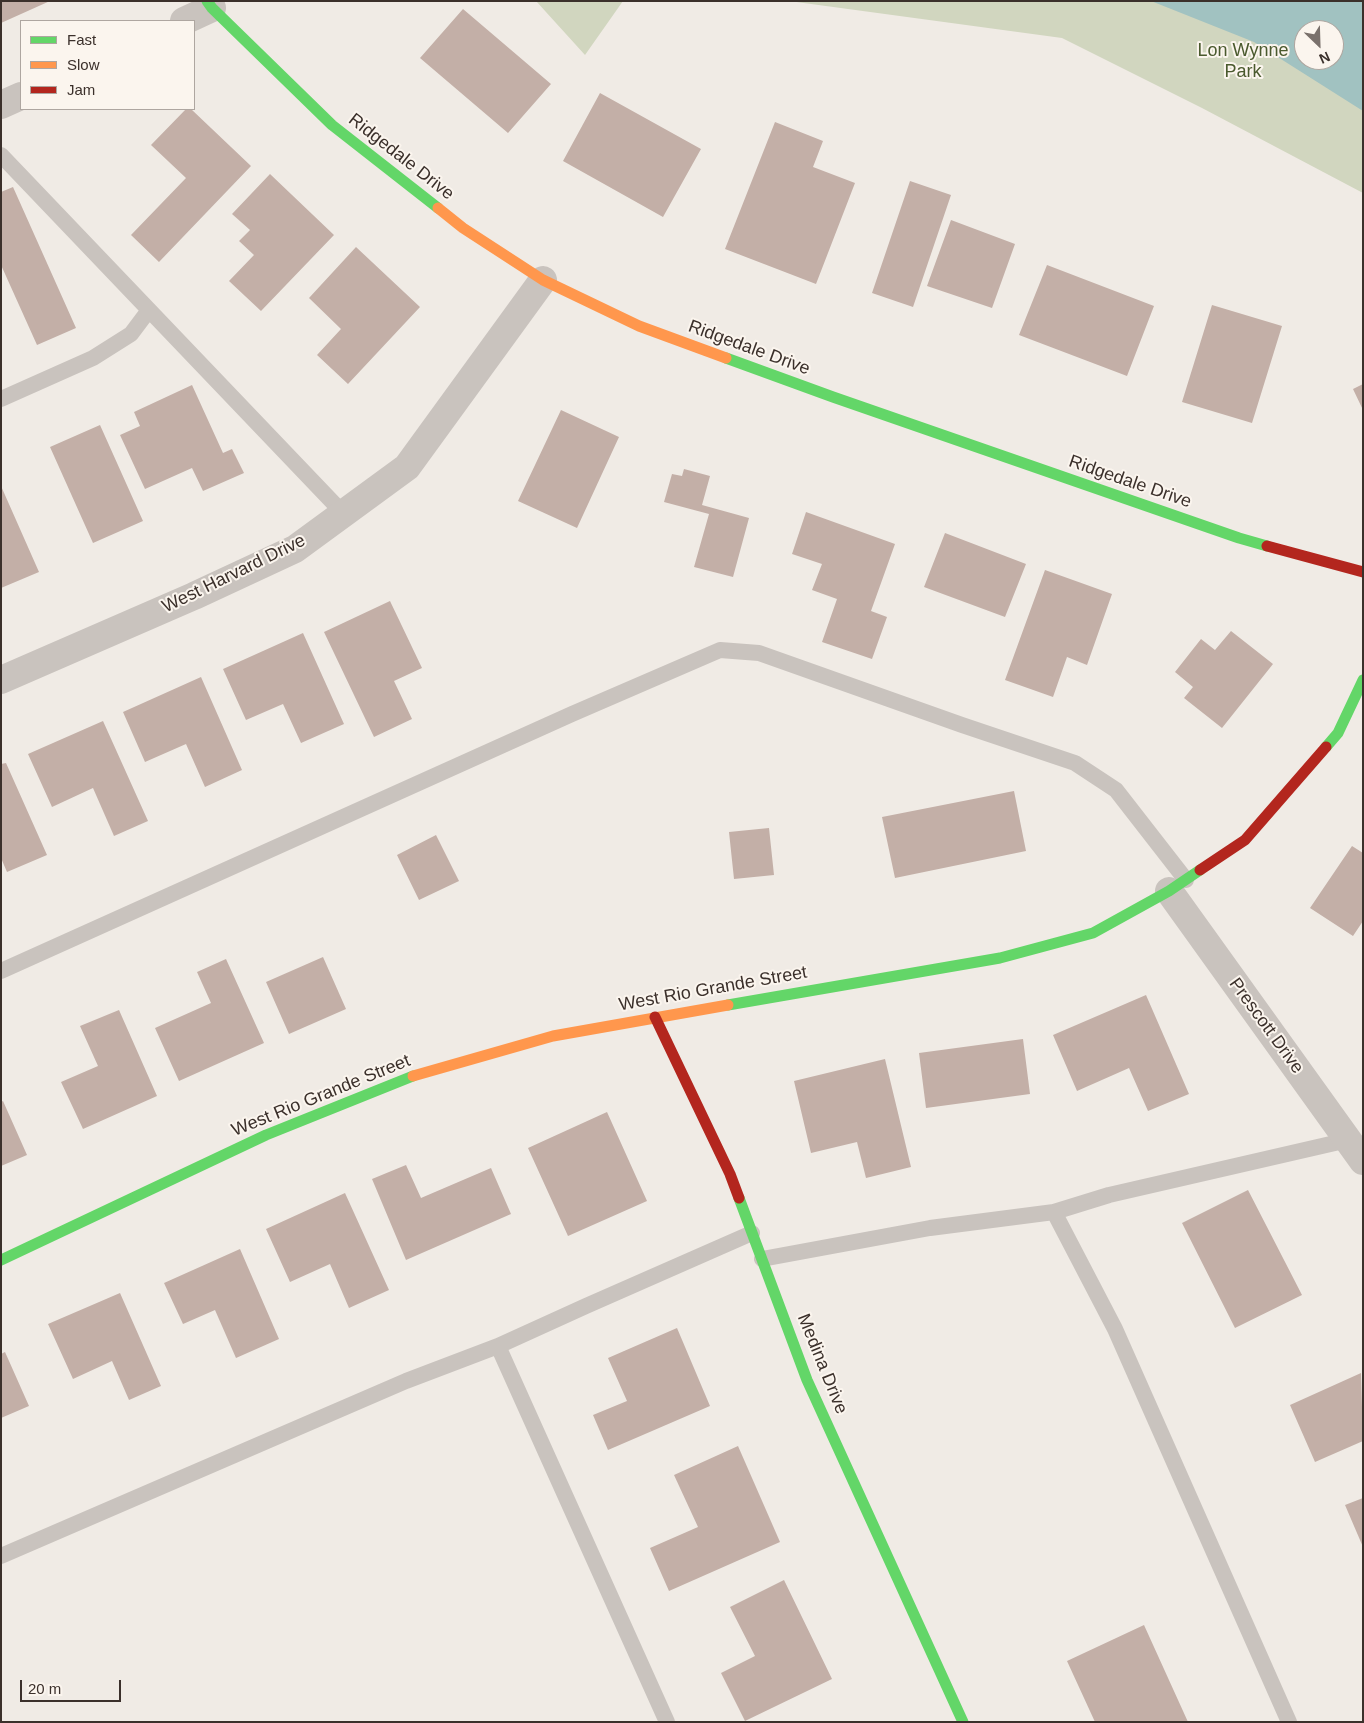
<!DOCTYPE html>
<style>
body{margin:0}
#map{position:relative;width:1364px;height:1723px;overflow:hidden;background:#f0ebe5;font-family:Helvetica,sans-serif}
canvas{display:block}
.frame{position:absolute;inset:0;border:2px solid #3b302b;pointer-events:none}
.legend{position:absolute;left:20px;top:20px;width:175px;height:90px;box-sizing:border-box;background:#fbf5ee;border:1px solid #aea6a0;margin:0;padding:6px 9px;list-style:none;font-size:15px;color:#3b302b}
.legend li{display:flex;align-items:center;gap:10px;height:25px}
.legend b{width:25px;border:1px solid #aea6a0}
.north{position:absolute;left:1294px;top:20px;width:50px;height:50px;box-sizing:border-box;background:#fbf5ee;border:1px solid #aea6a0;border-radius:50%;rotate:156deg;font-size:14px;font-weight:700;line-height:20px;text-align:center;color:#3b302b}
.north::after{content:'';display:block;margin:auto;width:18px;height:22px;background:#7a716c;clip-path:polygon(50% 0,100% 100%,50% 72%,0 100%)}
.scale{position:absolute;left:20px;top:1680px;width:101px;height:22px;box-sizing:border-box;border:2px solid #3b302b;border-top:0;padding-left:6px;font-size:15px;line-height:18px;white-space:nowrap;color:#3b302b;-webkit-text-stroke:4px #fbf5ee;paint-order:stroke}
</style>
<div id="map">
<canvas width="1364" height="1723"></canvas>
<div class="frame"></div>
<ul class="legend">
<li><b style="height:6px;background:#63d668"></b>Fast</li>
<li><b style="height:6px;background:#ff974d"></b>Slow</li>
<li><b style="height:6px;background:#b3261e"></b>Jam</li>
</ul>
<div class="north">N</div>
<div class="scale">20 m</div>
</div>
<script>
const ctx = document.querySelector('canvas').getContext('2d');
ctx.lineJoin = 'round';
function fillPath(path, color) { ctx.fillStyle = color; ctx.fill(path, 'evenodd'); }
const toPath = rows => new Path2D(rows.map(r => 'M' + r).join(''));
function trace(path, color, width, dash) { ctx.strokeStyle = color; ctx.lineWidth = width; ctx.lineCap = dash ? 'butt' : 'round'; ctx.setLineDash(dash || []); ctx.stroke(path); }
function label(font, color, halo, rows, align = 'center') {
  ctx.font = font + ' Helvetica,sans-serif'; ctx.lineWidth = 4; ctx.setLineDash([]); ctx.textBaseline = 'middle'; ctx.strokeStyle = halo; ctx.fillStyle = color; for (const [text, x, y, turn = 0] of rows) {
    ctx.save(); ctx.translate(x, y); ctx.rotate((+turn || 0) * Math.PI / 180); ctx.textAlign = isNaN(turn) ? turn : align; if (halo) ctx.strokeText(text, 0, 0); ctx.fillText(text, 0, 0); ctx.restore();
  }
}
const green = toPath([
 [536,1,623,1,585,55],
 [789,1,1363,1,1363,193,1202,108,1062,38],
 [1304,30,1334,30,1334,60,1304,60]
]);
const water = toPath([
 [1151,1,1363,1,1363,111,1254,42],
 [1304,30,1334,30,1334,60,1304,60]
]);
const building = toPath([
 [1,1,50,1,1,23],
 [463,9,551,84,508,133,420,58],
 [600,93,701,149,663,217,563,161],
 [186,109,191,109,251,166,159,262,131,235,186,178,151,145],
 [775,122,823,141,813,167,855,183,816,284,725,249],
 [270,174,334,235,261,311,229,281,254,255,239,241,250,230,232,214],
 [910,181,951,195,913,307,872,293],
 [13,187,76,328,37,345,1,265,1,192],
 [951,220,1015,244,992,308,927,286],
 [356,247,420,307,348,384,317,355,341,329,309,298],
 [1047,265,1154,306,1127,376,1019,335],
 [1212,305,1282,326,1252,423,1182,402],
 [1363,384,1363,410,1353,389],
 [192,385,223,453,232,449,244,473,203,491,192,468,145,489,120,435,140,426,134,412],
 [561,410,619,437,577,528,518,501],
 [100,425,143,521,93,543,50,447],
 [684,469,710,476,702,505,749,518,733,577,694,567,709,514,664,502,672,474,682,476],
 [1,486,39,572,1,588],
 [806,512,895,544,871,611,887,617,872,659,822,642,837,599,812,590,822,564,792,554],
 [945,533,1026,564,1005,617,924,587],
 [1045,570,1112,594,1087,665,1067,657,1053,697,1005,680],
 [390,601,422,668,394,681,412,719,374,737,324,632],
 [1231,631,1273,664,1222,728,1184,698,1193,687,1175,672,1201,639,1215,650],
 [303,633,344,724,301,743,283,704,246,720,223,669],
 [201,677,242,770,205,787,186,744,145,762,123,712],
 [103,721,148,821,114,836,93,788,52,807,28,754],
 [6,763,47,855,7,872,1,858,1,764],
 [1014,791,1026,851,895,878,882,817],
 [769,828,774,875,734,879,729,832],
 [436,835,459,881,419,900,397,855],
 [1352,846,1363,853,1363,921,1353,936,1310,908],
 [323,957,346,1009,289,1034,266,982],
 [226,959,264,1043,179,1081,155,1028,211,1003,197,972],
 [1146,995,1189,1094,1148,1111,1129,1068,1077,1091,1053,1035],
 [119,1010,157,1096,83,1129,61,1082,98,1066,80,1026],
 [1023,1039,1030,1094,926,1108,919,1053],
 [885,1059,911,1167,866,1178,857,1142,811,1153,794,1081],
 [3,1101,27,1155,1,1166,1,1102],
 [607,1112,647,1201,568,1236,528,1148],
 [406,1165,421,1198,491,1168,511,1214,406,1260,372,1179],
 [1248,1190,1302,1295,1235,1328,1182,1223],
 [345,1193,389,1290,349,1308,330,1264,290,1282,266,1229],
 [240,1249,279,1339,236,1358,215,1310,183,1324,164,1283],
 [120,1293,161,1386,129,1400,112,1361,73,1379,48,1324],
 [677,1328,710,1406,608,1450,593,1415,627,1401,608,1358],
 [5,1352,29,1406,1,1418,1,1354],
 [1361,1373,1363,1441,1315,1462,1290,1405],
 [738,1446,780,1542,669,1591,650,1548,698,1527,674,1475],
 [1363,1498,1363,1547,1345,1505],
 [784,1580,832,1679,745,1721,721,1673,755,1656,730,1607],
 [1144,1625,1188,1722,1095,1722,1067,1661]
]);
const lane = toPath([
 [1,155,343,513],
 [1,399,93,358,131,334,149,310],
 [1,971,572,714,720,650,759,653,962,725,1075,763,1116,790,1186,880],
 [1054,1212,1109,1195,1348,1140],
 [762,1259,930,1228,1054,1212,1115,1329,1289,1722],
 [1,1556,406,1381,498,1346],
 [667,1722,498,1346,586,1306,752,1233]
]);
const street = toPath([
 [184,21,212,8],
 [1,105,21,96],
 [1,680,194,596,295,549,407,467,543,280],
 [1169,891,1363,1161]
]);
const fast = toPath([
 [207,1,212,8,332,125,438,208],
 [726,358,833,397,1239,538,1267,546],
 [1326,747,1338,733,1363,680],
 [728,1005,1000,958,1093,933,1169,891,1200,870],
 [739,1198,807,1380,963,1722],
 [1,1260,266,1135,413,1076]
]);
const slow = toPath([
 [438,208,463,228,543,280,639,326,726,358],
 [413,1076,553,1036,728,1005]
]);
const jam = toPath([
 [1267,546,1363,572],
 [1200,870,1245,840,1326,747],
 [655,1017,730,1174,739,1198]
]);
const parkNames = [
 ["Lon Wynne",1243,51],
 ["Park",1243,72]
];
const streetNames = [
 ["Ridgedale Drive",401,157,38],
 ["Ridgedale Drive",749,348,20],
 ["Ridgedale Drive",1130,482,19],
 ["West Harvard Drive",234,574,-26],
 ["West Rio Grande Street",713,989,-10],
 ["Prescott Drive",1266,1026,54],
 ["West Rio Grande Street",321,1096,-22],
 ["Medina Drive",822,1364,68]
];
fillPath(green, '#d1d6bf');
fillPath(water, '#a1c2c1');
fillPath(building, '#c3afa7');
trace(lane, '#c9c3be', 16);
trace(street, '#c9c3be', 28);
trace(fast, '#63d668', 11);
trace(slow, '#ff974d', 11);
trace(jam, '#b3261e', 11);
label('18px', '#4a5a2e', '#fbf5ee', parkNames);
label('18px', '#3b302b', '#fbf5ee', streetNames);
</script>
